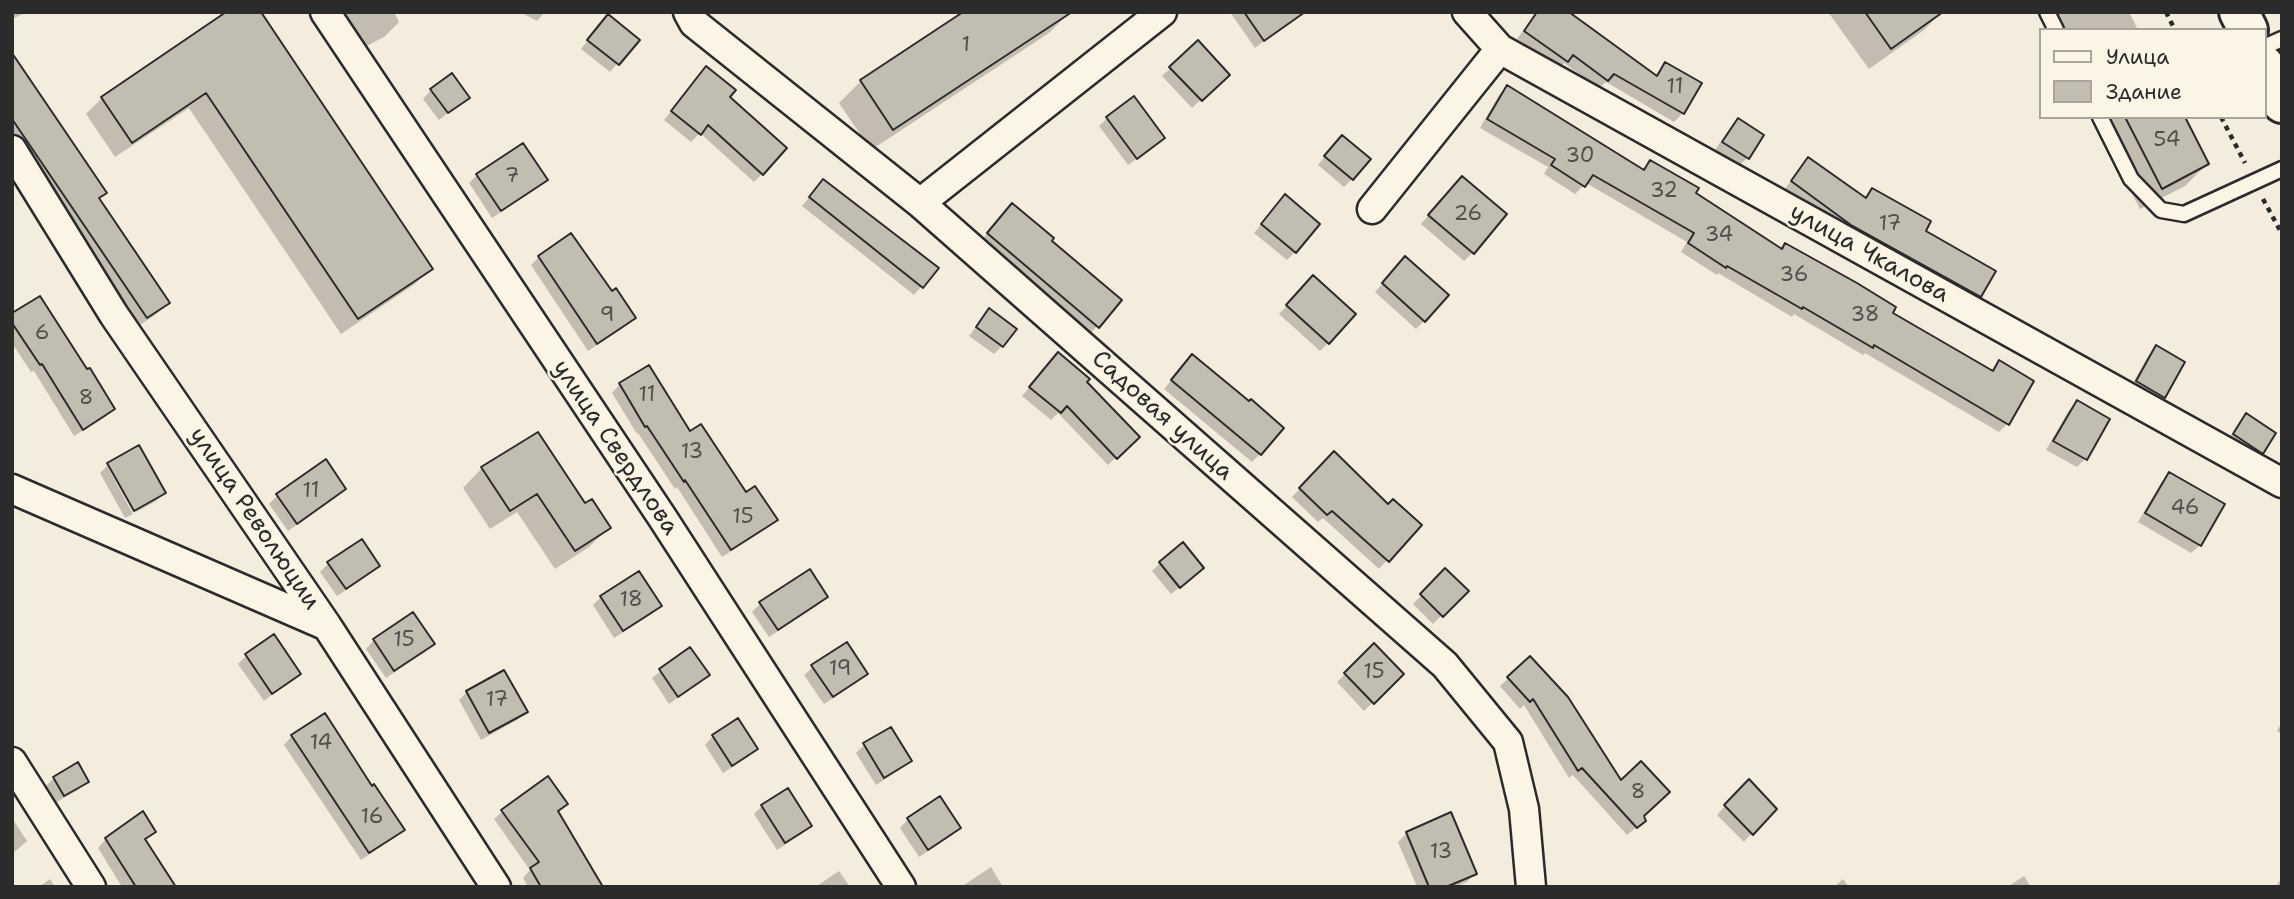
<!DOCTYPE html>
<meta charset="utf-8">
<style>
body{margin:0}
#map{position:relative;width:2294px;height:899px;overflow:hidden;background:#f4edde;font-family:"Shantell Sans",sans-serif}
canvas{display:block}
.frame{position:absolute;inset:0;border:14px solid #2b2b2b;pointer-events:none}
.legend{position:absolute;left:2039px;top:28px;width:228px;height:91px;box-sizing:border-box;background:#fcf5e5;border:2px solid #a8a49b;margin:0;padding:9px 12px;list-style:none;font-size:21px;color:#2b2b2b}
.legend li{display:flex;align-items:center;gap:14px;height:35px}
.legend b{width:35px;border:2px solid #a8a49b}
</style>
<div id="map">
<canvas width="2294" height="899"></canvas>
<div class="frame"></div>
<ul class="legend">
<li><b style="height:9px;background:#fcf5e5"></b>Улица</li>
<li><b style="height:19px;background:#c2bdb1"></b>Здание</li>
</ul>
</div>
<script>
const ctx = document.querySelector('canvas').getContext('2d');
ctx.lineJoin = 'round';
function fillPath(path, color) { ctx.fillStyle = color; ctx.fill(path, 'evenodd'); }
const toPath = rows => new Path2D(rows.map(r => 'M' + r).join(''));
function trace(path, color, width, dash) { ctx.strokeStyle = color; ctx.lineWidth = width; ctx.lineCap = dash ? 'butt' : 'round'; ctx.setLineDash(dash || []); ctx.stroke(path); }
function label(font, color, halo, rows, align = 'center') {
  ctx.font = font + ' "Shantell Sans",sans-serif'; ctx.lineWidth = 5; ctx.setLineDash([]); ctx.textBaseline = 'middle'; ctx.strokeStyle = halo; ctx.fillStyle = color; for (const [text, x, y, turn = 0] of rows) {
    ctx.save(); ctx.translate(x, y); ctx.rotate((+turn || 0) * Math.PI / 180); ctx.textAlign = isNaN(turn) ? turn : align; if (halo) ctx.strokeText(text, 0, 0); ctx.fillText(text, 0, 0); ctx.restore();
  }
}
const shadow = toPath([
 [12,12,27,12,12,19],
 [230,12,431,268,415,284,341,334,189,108,115,157,86,114,102,98],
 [339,12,394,12,399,22,384,37,359,50],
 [520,12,545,12,537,21],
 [1070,12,1049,33,871,150,839,103,861,81],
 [1230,12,1292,12,1295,17,1255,48],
 [1537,12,1565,12,1654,77,1665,64,1700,84,1683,113,1674,122,1606,82,1599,88,1564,63,1559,69,1517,39],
 [1828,12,1942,12,1924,30,1869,69],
 [2039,12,2129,12,2138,30,2048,30],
 [600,25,637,40,610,72,581,49],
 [1198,43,1228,75,1192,108,1162,76],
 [12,56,105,192,98,200,168,303,155,315,134,329,12,149],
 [706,68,762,174,754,182,700,133,691,142,664,120],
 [1507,87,1642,170,1650,162,1694,194,1781,250,1786,245,1890,314,1990,371,1999,362,2007,424,1999,432,1865,353,1863,355,1794,314,1792,317,1718,273,1717,275,1681,252,1687,242,1586,183,1575,194,1544,174,1548,167,1480,128,1499,95],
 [431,90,467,98,439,120,423,99],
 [2093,117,2183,117,2207,164,2185,186,2140,209],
 [1107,118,1155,146,1128,165,1099,126],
 [1738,120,1747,158,1739,166,1715,150,1730,128],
 [1334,145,1352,179,1344,187,1318,165],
 [1808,159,1864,199,1872,190,1923,232,1980,296,1971,304,1842,233,1784,190],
 [477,175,546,180,537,188,492,218,469,183],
 [823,181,936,269,914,295,802,206],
 [1454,186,1473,252,1464,261,1421,224],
 [1277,205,1295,252,1287,260,1254,233],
 [1004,213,1050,241,1120,300,1089,335,980,242],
 [539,257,611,293,634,318,626,326,588,351,531,265],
 [1397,267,1424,321,1416,329,1375,292],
 [1305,286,1328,343,1320,351,1279,314],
 [989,311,1002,346,994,354,969,336],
 [12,315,113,409,105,417,74,436,34,371,31,372,12,343],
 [2156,347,2164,397,2156,405,2129,390,2148,356],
 [1050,363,1137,437,1108,465,1058,413,1051,420,1022,396],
 [1184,365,1260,454,1252,462,1164,389],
 [620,384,689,434,745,494,775,519,767,528,722,557,677,487,675,489,638,433,637,434,612,393],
 [2077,402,2108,419,2085,459,2077,467,2046,450,2069,410],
 [2247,416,2262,453,2254,461,2226,443,2238,424],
 [1334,453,1388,506,1420,525,1379,569,1323,518,1318,522,1292,497],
 [110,464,164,493,156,501,136,512],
 [107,466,133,514,125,518,100,473],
 [482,468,584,506,608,528,589,547,555,569,517,512,490,529,463,488],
 [2169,474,2200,545,2191,553,2138,522,2161,483],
 [344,489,336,497,288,531,269,504,277,496],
 [1160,563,1194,576,1171,594,1152,571],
 [328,564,378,565,370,574,337,596,320,572],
 [809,571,826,597,818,605,769,637,752,612,760,604],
 [1445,571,1466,591,1433,624,1413,604],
 [601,597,660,606,652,614,614,638,593,605],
 [413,614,433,644,425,652,386,678,366,649,374,640],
 [1374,646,1402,674,1364,711,1337,682],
 [690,649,708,675,669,704,652,678],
 [246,656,299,674,264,701,238,664],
 [1530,658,1644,821,1627,835,1573,775,1569,778,1524,705,1520,709,1500,686],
 [813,667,865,674,857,682,824,704,804,675],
 [467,692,525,712,517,720,481,740,459,700],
 [2282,722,2282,734,2277,731],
 [292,736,371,788,402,830,394,838,361,860,284,745],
 [713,736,756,749,748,757,723,773,705,745],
 [864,745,910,761,901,769,876,785,856,753],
 [54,778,87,782,78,790,55,803,46,786],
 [1741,789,1774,809,1744,842,1717,815],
 [566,804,556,813,589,887,528,887,523,878,530,870,494,819,503,811],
 [762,806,810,826,802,834,777,850,754,814],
 [12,818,27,841,12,854],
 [908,819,959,828,951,836,919,857,900,828],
 [154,832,146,840,174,887,122,887,98,848,106,839],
 [1407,833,1475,873,1467,882,1455,887,1417,887,1398,842],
 [991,867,1003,887,961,887],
 [839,871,850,887,815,887],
 [2024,876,2031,887,2007,887],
 [2282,878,2282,887,2275,887],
 [50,879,55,887,39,887],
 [1843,879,1849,887,1834,887]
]);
const building = toPath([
 [226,12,261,12,433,269,358,319,206,93,132,143,101,97,226,12],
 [963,12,1072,12,893,130,860,80,963,12],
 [1244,12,1305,12,1264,41,1244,12],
 [1537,12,1569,12,1657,76,1665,62,1702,83,1684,114,1614,74,1608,81,1573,55,1568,62,1524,31,1537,12],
 [1865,12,1943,12,1891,49,1865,12],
 [608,14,640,40,619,65,587,40,608,14],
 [1198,40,1230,75,1202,101,1169,67,1198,40],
 [12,53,107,193,99,198,170,303,147,318,12,119,12,53],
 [706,66,736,90,730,97,787,148,763,175,708,125,701,135,671,111,706,66],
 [452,73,470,98,448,113,430,89,452,73],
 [1507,85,1644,170,1650,160,1699,188,1696,193,1782,249,1785,243,1857,283,1896,307,1893,313,1993,371,1999,360,2034,381,2009,425,1874,345,1873,348,1803,307,1802,309,1727,266,1726,268,1688,243,1694,233,1593,175,1585,187,1551,165,1555,159,1487,119,1507,85],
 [1134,96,1165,138,1137,159,1106,117,1134,96],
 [2125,117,2185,117,2209,164,2162,189,2125,117],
 [1738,118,1764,135,1749,159,1722,142,1738,118],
 [1342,135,1371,159,1353,180,1324,156,1342,135],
 [523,143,548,180,501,211,476,174,523,143],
 [1808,157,1866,198,1872,188,1931,221,1926,231,1996,271,1981,297,1851,225,1791,181,1808,157],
 [1462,176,1507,214,1474,254,1428,215,1462,176],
 [823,179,939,268,923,288,809,197,823,179],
 [1285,194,1320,224,1296,253,1261,224,1285,194],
 [1012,203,1054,238,1052,241,1122,300,1099,328,987,233,1012,203],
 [571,233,612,291,616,288,636,318,597,344,538,256,571,233],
 [1405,256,1449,295,1425,322,1382,283,1405,256],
 [1313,275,1356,314,1329,344,1286,305,1313,275],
 [40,296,87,369,90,368,115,409,83,430,42,364,40,365,12,323,12,313,40,296],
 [989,308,1017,329,1003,347,976,327,989,308],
 [2156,345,2185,362,2165,398,2136,381,2156,345],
 [1058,352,1090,379,1087,382,1140,437,1117,459,1067,406,1061,413,1029,387,1058,352],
 [1192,354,1249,401,1251,399,1284,428,1261,455,1171,380,1192,354],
 [649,365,690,431,701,424,746,492,755,486,778,520,731,550,685,480,684,482,647,426,645,427,619,383,649,365],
 [2077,400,2110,419,2087,460,2053,441,2077,400],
 [2246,413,2276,433,2263,454,2233,434,2246,413],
 [538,432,585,503,592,499,611,528,575,551,537,494,510,511,481,467,538,432],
 [139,445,166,493,134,511,107,463,139,445],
 [1334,451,1388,504,1393,499,1422,525,1389,562,1332,511,1327,515,1299,488,1334,451],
 [326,459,346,489,297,524,276,494,326,459],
 [2169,472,2225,504,2201,546,2145,513,2169,472],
 [362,539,380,566,346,589,327,562,362,539],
 [1183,542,1204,568,1180,588,1159,562,1183,542],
 [1445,568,1469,591,1443,617,1420,594,1445,568],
 [810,569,828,597,778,630,759,602,810,569],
 [639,571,662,606,623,631,600,596,639,571],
 [413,612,435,644,394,671,373,639,413,612],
 [274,634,301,674,272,694,245,654,274,634],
 [847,642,868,674,833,697,811,665,847,642],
 [1374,643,1404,674,1374,704,1344,673,1374,643],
 [690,647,710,675,678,697,659,669,690,647],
 [1530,656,1568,697,1621,780,1641,761,1670,792,1644,816,1646,821,1637,828,1582,768,1578,771,1533,699,1530,702,1507,677,1530,656],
 [504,670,528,712,489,733,466,691,504,670],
 [325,713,372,786,374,784,405,830,369,853,291,735,325,713],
 [738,718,758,749,732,766,712,735,738,718],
 [891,727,912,761,884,778,863,743,891,727],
 [78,762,89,782,64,796,53,777,78,762],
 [548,776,568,804,558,811,603,887,541,887,530,868,539,862,501,810,548,776],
 [1749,779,1777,809,1753,835,1724,805,1749,779],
 [788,788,812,826,785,843,761,805,788,788],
 [940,796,961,828,928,850,907,818,940,796],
 [143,811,156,832,145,839,176,887,136,887,105,838,143,811],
 [1451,812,1477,874,1446,887,1429,887,1406,832,1451,812]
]);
const path = toPath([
 [2166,12,2175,30],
 [2221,117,2245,163],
 [2263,199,2282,234]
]);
const lane = toPath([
 [2047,12,2056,30],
 [2264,47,2282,39],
 [2100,117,2131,179,2161,210,2184,214,2282,169]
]);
const street = toPath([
 [325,12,662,517,901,887],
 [688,12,694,23,920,203,1445,665,1508,742,1524,809,1531,887],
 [1467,12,1500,49,2282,483],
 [12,150,114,315,327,626,496,887],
 [920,203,1162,12],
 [1372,209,1500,49],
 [12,489,327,626],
 [12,762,91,887]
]);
const secondary = toPath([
 [2239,12,2248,30],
 [2264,65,2282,103]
]);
const numberNames = [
 ["1",966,46],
 ["11",1675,88],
 ["54",2167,141],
 ["30",1580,157],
 ["7",512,177],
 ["32",1664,192],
 ["26",1468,215],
 ["17",1890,225],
 ["34",1719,236],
 ["36",1794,276],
 ["9",607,316],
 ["38",1865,316],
 ["6",42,334],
 ["11",647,396],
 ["8",86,399],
 ["13",692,453],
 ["11",311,492],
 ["46",2185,509],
 ["15",743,518],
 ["18",631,601],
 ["15",404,641],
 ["19",840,670],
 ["15",1374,673],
 ["17",497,701],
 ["14",321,744],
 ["8",1638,793],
 ["16",372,818],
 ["13",1441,853]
];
const streetNames = [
 ["улица Чкалова",1869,254,29],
 ["Садовая улица",1162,416,42],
 ["улица Свердлова",615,448,56],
 ["улица Революции",254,519,56]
];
fillPath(shadow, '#0003');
fillPath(building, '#c2bdb1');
trace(building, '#2b2b2b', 2);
trace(lane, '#2b2b2b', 19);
trace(street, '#2b2b2b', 33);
trace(secondary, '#2b2b2b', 44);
trace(path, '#2b2b2b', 4.5, [5, 5]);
trace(lane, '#fcf5e5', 14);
trace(street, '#fcf5e5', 28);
trace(secondary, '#fcf5e5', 38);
label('21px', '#51504c', null, numberNames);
label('24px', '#2b2b2b', '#fcf5e5', streetNames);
</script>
